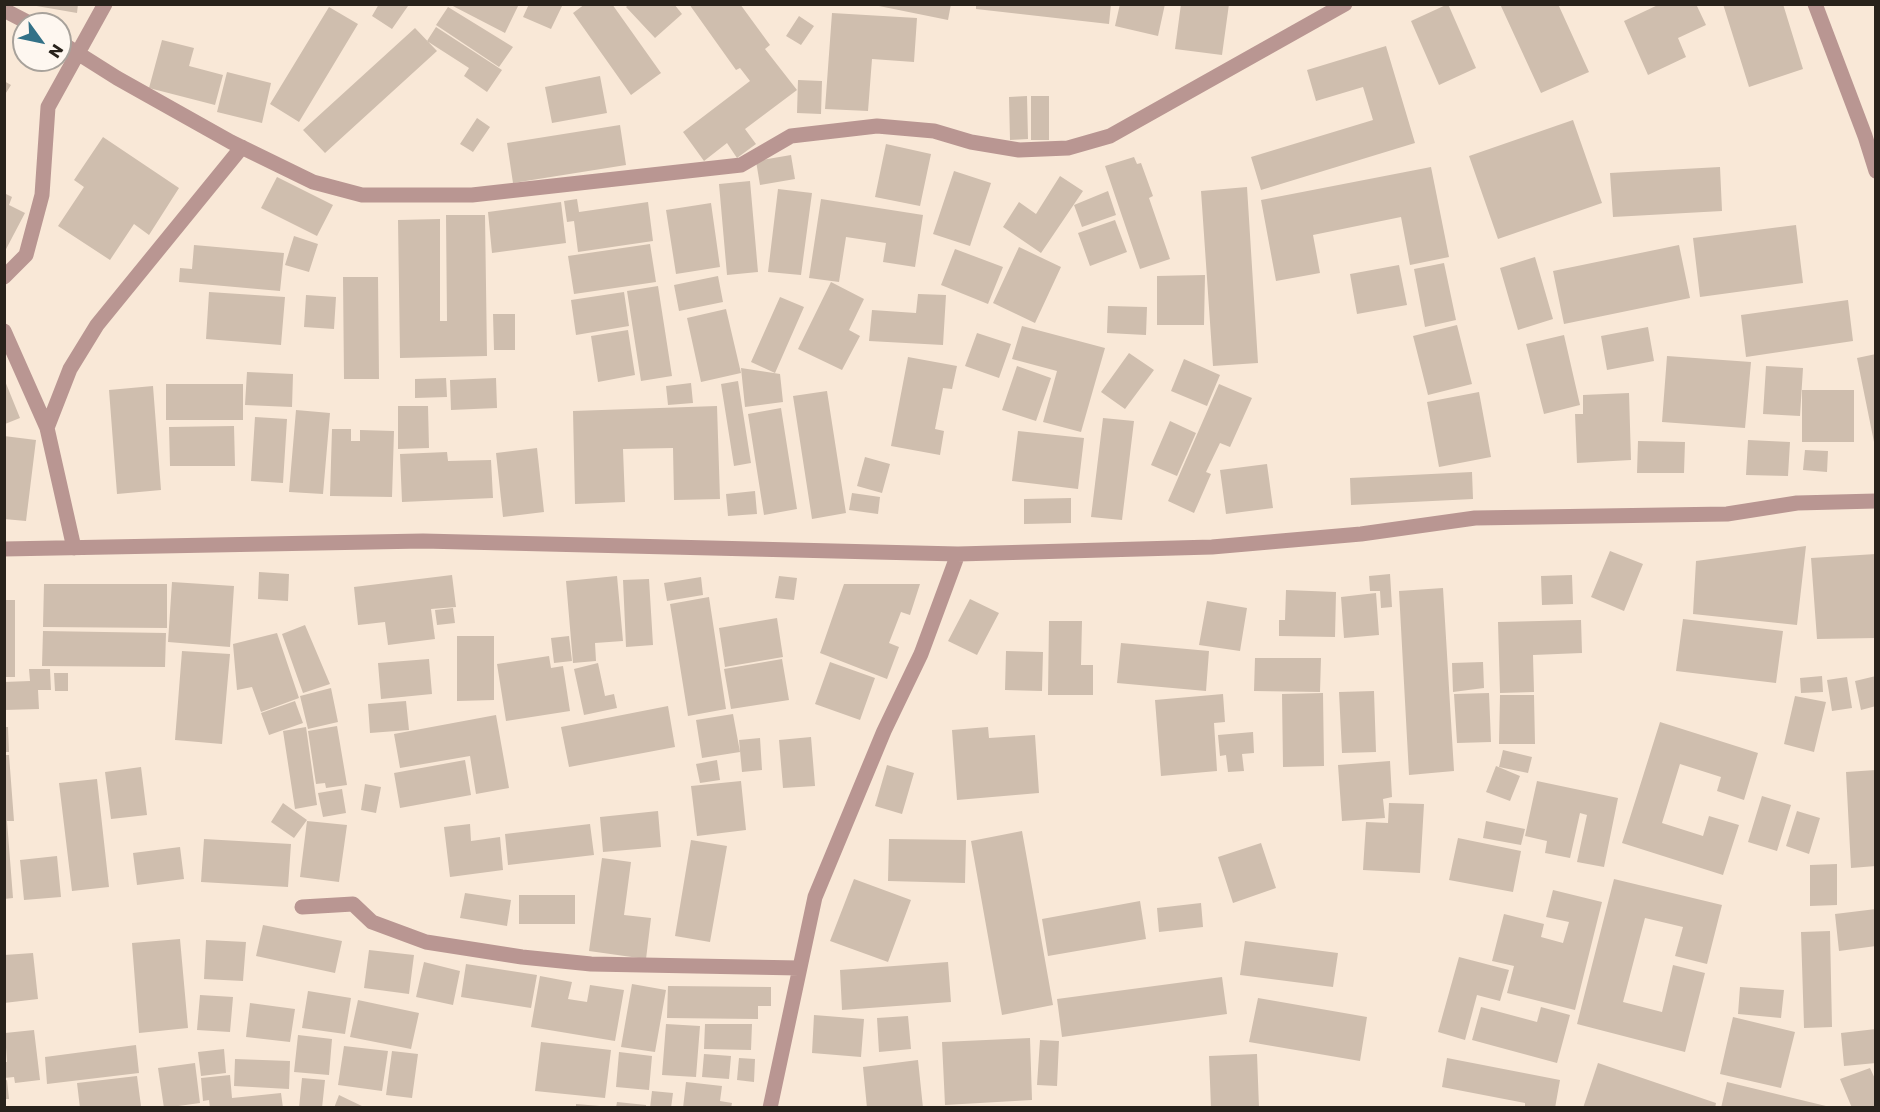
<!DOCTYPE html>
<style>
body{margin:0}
#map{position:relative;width:1880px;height:1112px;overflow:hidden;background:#f9e8d7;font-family:Poppins,sans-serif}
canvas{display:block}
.frame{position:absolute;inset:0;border:6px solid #28221b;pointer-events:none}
.north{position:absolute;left:12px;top:12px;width:60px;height:60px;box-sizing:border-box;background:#fef7f0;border:2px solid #a8a29b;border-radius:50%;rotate:123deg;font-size:16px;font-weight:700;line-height:24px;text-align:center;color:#28221b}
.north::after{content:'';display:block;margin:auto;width:21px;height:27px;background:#337187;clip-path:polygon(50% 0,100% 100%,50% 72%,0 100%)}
</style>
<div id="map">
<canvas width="1880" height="1112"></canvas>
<div class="frame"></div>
<div class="north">N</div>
</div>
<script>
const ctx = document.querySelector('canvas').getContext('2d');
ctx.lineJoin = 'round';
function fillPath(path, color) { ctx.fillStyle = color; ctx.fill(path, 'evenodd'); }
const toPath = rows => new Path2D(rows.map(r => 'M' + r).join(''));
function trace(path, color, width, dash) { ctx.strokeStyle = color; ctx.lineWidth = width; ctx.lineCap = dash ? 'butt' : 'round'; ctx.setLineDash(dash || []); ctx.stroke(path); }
const building = toPath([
 [25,4,78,4,77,13],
 [379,4,407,4,408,6,392,29,372,16],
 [449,4,519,4,505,33],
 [529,4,563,4,551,29,523,17],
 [585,4,612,4,661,73,631,95,573,13],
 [629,4,674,4,682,14,655,38,626,7],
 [689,4,740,4,770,45,765,49,797,90,745,129,756,144,737,158,727,143,704,161,683,132,750,81,740,68,736,70],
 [869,4,951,4,948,20],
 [976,4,1111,4,1109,24,976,9],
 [1120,4,1165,4,1158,36,1115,26],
 [1181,4,1229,4,1222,55,1175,49],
 [1448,4,1476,68,1439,85,1411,21],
 [1500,4,1558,4,1589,72,1541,93],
 [1660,4,1696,4,1706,25,1678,38,1686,57,1648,75,1624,21],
 [1723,4,1783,4,1803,69,1749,87],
 [329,7,358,24,299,122,270,104],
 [448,7,513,47,499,67,436,25],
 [832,13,917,18,914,62,872,59,868,111,825,109],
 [799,16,814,26,801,45,786,36],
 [436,27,502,70,487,92,464,76,469,68,427,41],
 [415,28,437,51,325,153,303,130],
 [162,40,194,48,189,66,223,75,215,105,149,88],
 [1386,46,1415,143,1261,190,1251,157,1373,120,1363,87,1316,101,1307,70],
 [227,72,271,83,262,123,217,112],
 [600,76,607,113,552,123,545,87],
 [798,80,822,81,821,114,797,113],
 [4,81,11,85,4,96],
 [1027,96,1028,139,1010,140,1009,97],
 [1031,96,1049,96,1049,140,1031,140],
 [477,118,490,127,473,152,460,144],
 [1573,120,1602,203,1498,239,1469,156],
 [620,125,626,165,513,183,507,143],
 [103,137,179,188,149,235,134,224,110,260,58,226,84,187,74,180],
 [886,144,931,154,920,206,875,197],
 [791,155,795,179,760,185,756,161],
 [1134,157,1137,164,1141,163,1153,196,1149,198,1170,259,1140,269,1105,166],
 [1431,167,1449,257,1410,265,1401,217,1313,235,1320,273,1276,281,1261,200],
 [1720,167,1722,211,1613,217,1610,173],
 [954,171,991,183,970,246,933,234],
 [1060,176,1083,191,1041,253,1003,227,1019,202,1036,214],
 [277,177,333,205,317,236,261,208],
 [750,181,758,272,727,275,719,184],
 [1247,187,1258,363,1213,366,1201,191],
 [778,189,812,193,801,275,768,272],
 [1108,191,1116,215,1082,227,1074,205],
 [4,193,12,197,9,205,25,213,4,253],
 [577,199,579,212,648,202,653,241,578,252,574,221,567,222,564,201],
 [821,199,923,215,915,267,883,262,886,243,846,237,839,282,809,278],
 [561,202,566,243,492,253,488,212],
 [711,203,720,267,676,274,666,210],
 [446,215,485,215,487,356,400,358,398,220,440,219,440,321,447,321],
 [1115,220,1127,252,1090,266,1078,233],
 [1796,225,1803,283,1700,297,1693,238],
 [294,236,318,244,309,272,285,265],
 [650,244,656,282,574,294,568,256],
 [194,245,284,253,280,291,179,282,180,268,192,269],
 [1679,245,1690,298,1564,324,1553,271],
 [1019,247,1061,267,1035,323,993,303],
 [955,249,1003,267,988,304,941,285],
 [1535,257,1553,319,1518,330,1500,268],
 [1444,263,1456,320,1425,327,1414,269],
 [1399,265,1407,305,1357,314,1350,274],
 [1205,275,1204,325,1157,325,1157,276],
 [718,276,723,302,679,311,674,285],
 [343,277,378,277,379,379,344,379],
 [831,282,864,299,849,330,860,336,842,370,798,349],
 [658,286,672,376,641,381,627,291],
 [209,292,285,297,281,345,206,339],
 [624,292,629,326,576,335,571,300],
 [918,294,946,295,943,345,869,341,872,310,916,313],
 [306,295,336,297,334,329,304,327],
 [780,297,804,307,775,373,751,362],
 [1848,300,1853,341,1746,357,1741,315],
 [1108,306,1147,307,1146,335,1107,333],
 [726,309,741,373,701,382,687,318],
 [493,314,515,314,515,350,494,350],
 [1457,325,1472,384,1428,395,1413,336],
 [1022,326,1105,348,1081,432,1043,422,1057,371,1012,359],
 [1648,327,1654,361,1607,370,1601,336],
 [628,330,635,375,598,382,591,336],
 [977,333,1011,344,999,378,965,366],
 [1564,335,1580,405,1544,414,1526,344],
 [1129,353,1154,370,1125,409,1101,392],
 [1876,354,1876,442,1874,442,1857,358],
 [1667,356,1751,362,1745,428,1662,422],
 [908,357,957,366,952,389,943,388,935,429,944,431,940,455,891,446],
 [1184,359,1220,375,1207,406,1171,391],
 [1017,366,1051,378,1036,421,1002,410],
 [1766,366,1803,368,1800,416,1763,414],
 [741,368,780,374,783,402,745,407],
 [247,372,293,374,292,407,245,405],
 [446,378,447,397,415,398,415,379],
 [496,378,497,408,451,410,450,380],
 [5,381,20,418,5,424],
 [738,381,751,463,734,466,721,384],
 [691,383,693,403,668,405,666,386],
 [166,384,243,384,243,420,166,420],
 [1219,384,1252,398,1230,447,1220,443,1206,472,1211,474,1194,513,1168,501],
 [153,386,161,490,117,494,109,390],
 [1802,390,1854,390,1854,442,1802,442],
 [827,391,846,513,812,519,793,396],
 [1479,392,1491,457,1439,467,1427,402],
 [1629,393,1631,460,1577,463,1575,414,1583,414,1583,395],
 [398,406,428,406,429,448,398,449],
 [717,406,720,499,674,500,673,448,623,449,625,502,575,504,573,411],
 [781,408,797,509,764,515,748,414],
 [296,410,330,413,323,494,289,492],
 [255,417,287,419,283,483,251,481],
 [1103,418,1134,421,1122,520,1091,517],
 [1170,421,1196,433,1177,476,1151,465],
 [234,426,235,466,170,466,169,427],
 [332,429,351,429,351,441,360,441,360,430,394,431,392,497,330,496],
 [1018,431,1084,438,1078,489,1012,481],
 [4,436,36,440,26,521,4,519],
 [1748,440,1790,442,1788,476,1746,475],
 [1638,441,1685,442,1684,473,1637,473],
 [537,448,544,512,503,517,496,453],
 [1805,450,1828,451,1827,472,1803,470],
 [447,452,448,461,491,460,493,498,402,502,400,454],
 [865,457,890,464,882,493,857,486],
 [1267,464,1273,508,1226,514,1220,470],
 [1472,472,1473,499,1351,505,1350,478],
 [755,491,757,514,728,516,726,494],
 [852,493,880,497,878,514,849,510],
 [1071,498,1071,523,1024,524,1024,499],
 [1806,546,1797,625,1693,614,1696,561],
 [1610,551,1643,564,1624,611,1591,597],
 [1876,554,1876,638,1817,639,1811,558],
 [259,572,289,574,288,601,258,599],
 [1390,574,1392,607,1381,608,1380,591,1370,591,1369,576],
 [452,575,456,607,431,609,435,639,388,645,385,622,358,625,354,587],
 [1572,575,1573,604,1542,605,1541,576],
 [617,576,623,641,595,643,596,661,573,663,566,581],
 [779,576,797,578,794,600,775,598],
 [701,577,703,595,667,601,664,583],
 [649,579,653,645,626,647,623,580],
 [172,582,234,586,230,647,168,642],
 [44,584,167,584,167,628,43,627],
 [844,584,920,584,910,615,901,612,889,643,899,647,887,679,820,653],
 [1443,588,1454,771,1409,775,1399,591],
 [1286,590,1336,592,1335,637,1279,636,1279,620,1285,620],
 [1376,593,1379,635,1344,638,1341,597],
 [709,597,726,709,688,716,670,604],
 [970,599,999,613,977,655,948,641],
 [4,600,15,600,15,677,4,677],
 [1207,601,1247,608,1240,651,1199,645],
 [453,608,455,623,437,625,435,610],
 [777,618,783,657,725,667,719,628],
 [1683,619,1783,631,1776,683,1676,671],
 [1581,620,1582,653,1533,655,1534,692,1500,693,1498,622],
 [1049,621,1082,621,1081,665,1093,665,1093,695,1048,695],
 [305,625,330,684,303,693,282,634],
 [43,631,166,633,165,667,42,666],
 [277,633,299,698,261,712,252,687,237,690,233,644],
 [457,636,494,636,494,700,457,701],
 [569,636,572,661,554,663,551,638],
 [1121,643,1209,651,1206,691,1117,683],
 [182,651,230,654,222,744,175,740],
 [1006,651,1043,652,1042,691,1005,690],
 [549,656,551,668,563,666,570,711,506,721,497,664],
 [1255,658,1321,658,1320,692,1254,691],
 [429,659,432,694,381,699,378,663],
 [782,659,789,700,731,709,724,669],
 [830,662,875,678,860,720,815,704],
 [1483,662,1484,688,1453,692,1452,663],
 [598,663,605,696,614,694,617,708,584,715,574,669],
 [29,669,50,669,51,690,38,690,39,709,4,710,4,682,30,681],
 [54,673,68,673,68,691,55,691],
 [1822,676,1823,692,1801,693,1800,678],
 [1876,676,1876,706,1861,710,1855,681],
 [1847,677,1852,708,1832,711,1827,680],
 [331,688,338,722,308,729,300,696],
 [1374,691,1376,752,1342,753,1339,692],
 [1323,693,1324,766,1283,767,1282,694],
 [1489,693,1491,742,1457,743,1454,694],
 [1223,694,1225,722,1214,723,1217,771,1161,776,1155,700],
 [1500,695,1534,695,1535,744,1499,744],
 [1795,696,1826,702,1814,752,1784,744],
 [295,701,303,723,269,735,261,713],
 [406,701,409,730,370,733,368,704],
 [668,706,675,747,569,767,561,727],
 [733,714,740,752,702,758,696,720],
 [496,715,509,788,476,794,470,756,400,768,394,734],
 [1660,722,1758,753,1744,800,1717,791,1721,777,1680,764,1662,823,1703,836,1709,816,1739,825,1723,875,1622,843],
 [337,726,347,785,326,788,325,783,316,784,308,731],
 [4,727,8,727,9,752,4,752],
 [306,727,317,805,295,809,283,731],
 [988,727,989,738,1035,735,1039,793,957,800,952,730],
 [1253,732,1254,753,1242,754,1244,771,1228,772,1226,755,1220,756,1218,735],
 [811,737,815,786,783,788,779,740],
 [760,738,762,770,742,772,739,740],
 [1503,750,1532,757,1528,773,1499,767],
 [4,755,9,755,14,821,7,821,13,898,4,899],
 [465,760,471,795,400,808,394,773],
 [717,760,720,780,700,783,696,764],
 [1390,761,1392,797,1383,799,1385,818,1342,821,1338,765],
 [887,765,914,773,902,814,875,806],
 [1496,766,1520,776,1510,801,1486,792],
 [141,767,147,815,111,819,105,772],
 [1876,770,1876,866,1851,868,1846,772],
 [97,779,109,887,72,891,59,783],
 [741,781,746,830,697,836,691,786],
 [1537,781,1618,798,1604,867,1577,862,1587,815,1580,813,1570,858,1545,853,1547,841,1525,836],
 [365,784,381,787,376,813,361,810],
 [342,789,346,813,323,817,318,793],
 [1762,796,1791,805,1777,851,1748,842],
 [283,803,307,820,294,838,271,822],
 [1389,803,1424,804,1420,873,1363,870,1366,822,1388,823],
 [658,811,661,847,603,852,600,817],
 [1797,811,1820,818,1809,854,1786,846],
 [307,821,347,825,339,882,300,877],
 [1486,821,1525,829,1521,845,1483,838],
 [470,824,471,841,500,837,503,870,450,877,444,827],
 [590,824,594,855,508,865,505,834],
 [1022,831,1053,1005,1002,1015,971,841],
 [1458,838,1521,851,1513,892,1449,880],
 [204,839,291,844,288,887,201,882],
 [889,839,966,840,965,883,888,881],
 [691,840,727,846,710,942,675,936],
 [1261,843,1276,888,1233,903,1218,857],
 [180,847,184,879,137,885,133,853],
 [57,856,61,897,24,900,20,860],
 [602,858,631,862,624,915,651,918,646,959,589,951],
 [1837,864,1837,905,1810,906,1810,865],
 [854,879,911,900,888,962,830,941],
 [1614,879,1722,905,1707,964,1675,956,1683,927,1645,918,1623,1002,1662,1012,1673,965,1705,973,1685,1052,1577,1024],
 [1553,890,1602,902,1575,1010,1507,993,1514,966,1492,961,1504,914,1544,924,1541,937,1563,943,1569,922,1546,917],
 [465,893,511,900,507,926,460,918],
 [519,895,575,895,575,924,519,924],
 [1140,901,1146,939,1048,956,1042,919],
 [1201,903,1203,927,1159,932,1157,908],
 [1876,909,1876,946,1839,951,1835,914],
 [263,925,342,941,335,973,256,956],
 [1830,931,1832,1027,1804,1028,1801,932],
 [180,939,188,1028,139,1033,132,943],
 [206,940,246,942,243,981,204,979],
 [1245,941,1338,953,1333,987,1240,975],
 [369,950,414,955,409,994,364,988],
 [33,953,38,999,4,1003,4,955],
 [1459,957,1509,970,1500,1001,1477,995,1465,1040,1438,1032],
 [424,962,460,971,453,1005,416,997],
 [948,962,951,1002,842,1010,840,970],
 [466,964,537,975,531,1008,461,997],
 [540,976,572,982,568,999,587,1002,590,985,624,990,615,1041,531,1027],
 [1222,977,1227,1014,1062,1037,1057,999],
 [632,984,666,990,655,1052,621,1047],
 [668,986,771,987,771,1006,758,1006,758,1019,667,1018],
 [1740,987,1784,990,1781,1018,1738,1014],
 [308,991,351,998,345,1034,302,1028],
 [200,995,233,997,230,1032,197,1030],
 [1258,998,1367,1017,1360,1061,1249,1042],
 [358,1000,419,1013,411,1049,350,1037],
 [250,1003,295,1009,290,1042,246,1037],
 [1481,1007,1537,1022,1541,1007,1570,1015,1557,1063,1472,1040],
 [814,1015,864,1019,861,1057,812,1053],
 [908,1016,911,1049,879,1052,877,1018],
 [1733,1017,1795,1032,1781,1088,1720,1074],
 [666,1024,700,1026,696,1077,662,1075],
 [705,1024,752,1024,751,1050,704,1049],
 [1876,1029,1876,1063,1844,1066,1841,1033],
 [34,1030,40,1080,15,1083,14,1077,4,1078,4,1062,7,1062,5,1033],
 [298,1035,332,1039,329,1075,294,1072],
 [1030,1038,1032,1100,945,1105,942,1042],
 [1040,1040,1059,1041,1057,1086,1037,1085],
 [541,1042,611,1050,605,1098,535,1091],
 [136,1045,139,1073,47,1084,45,1057],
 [344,1046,388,1051,382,1091,338,1085],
 [224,1049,226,1073,201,1076,198,1052],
 [392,1051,418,1054,412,1098,386,1095],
 [619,1052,652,1056,649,1090,616,1087],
 [704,1054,731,1056,729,1079,702,1077],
 [1257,1054,1259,1108,1211,1108,1209,1056],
 [739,1058,755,1059,754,1082,737,1080],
 [1447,1058,1560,1080,1555,1108,1525,1108,1525,1103,1442,1087],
 [235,1059,290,1061,289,1089,234,1086],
 [918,1060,923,1108,867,1108,863,1067],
 [195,1063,200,1103,164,1108,158,1068],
 [1598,1063,1716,1103,1715,1108,1583,1108],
 [1870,1068,1876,1081,1876,1108,1852,1108,1840,1079],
 [230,1075,232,1098,281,1093,283,1108,210,1108,209,1100,203,1101,201,1078],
 [137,1076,141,1106,80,1108,77,1083],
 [302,1078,325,1080,322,1108,299,1108],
 [7,1080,9,1099,4,1099,4,1081],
 [686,1082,722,1086,720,1101,732,1103,731,1108,683,1108],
 [1727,1082,1830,1107,1830,1108,1721,1108],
 [652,1091,673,1093,671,1108,650,1108],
 [339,1095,366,1108,334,1108],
 [617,1102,646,1105,646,1108,616,1108],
 [576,1104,600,1106,600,1108,576,1108]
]);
const minor = toPath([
 [1815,4,1865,136,1876,171],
 [4,10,31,24],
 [60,42,117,78,231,142,313,182,362,195,472,195,741,165,791,136,877,126,934,131,971,142,1019,150,1068,148,1110,136,1345,4],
 [4,277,26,255,42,195,48,107,105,4],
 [4,331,47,428],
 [74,548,47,428,70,369,97,325,242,147],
 [4,549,423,541,958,554],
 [302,907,353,904,372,922,426,942,522,957,591,964,799,968],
 [770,1108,815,897,884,731,921,654,958,554,1212,547,1361,534,1475,518,1727,514,1797,503,1876,501]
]);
fillPath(building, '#cfbeae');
trace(minor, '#b99692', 15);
</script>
